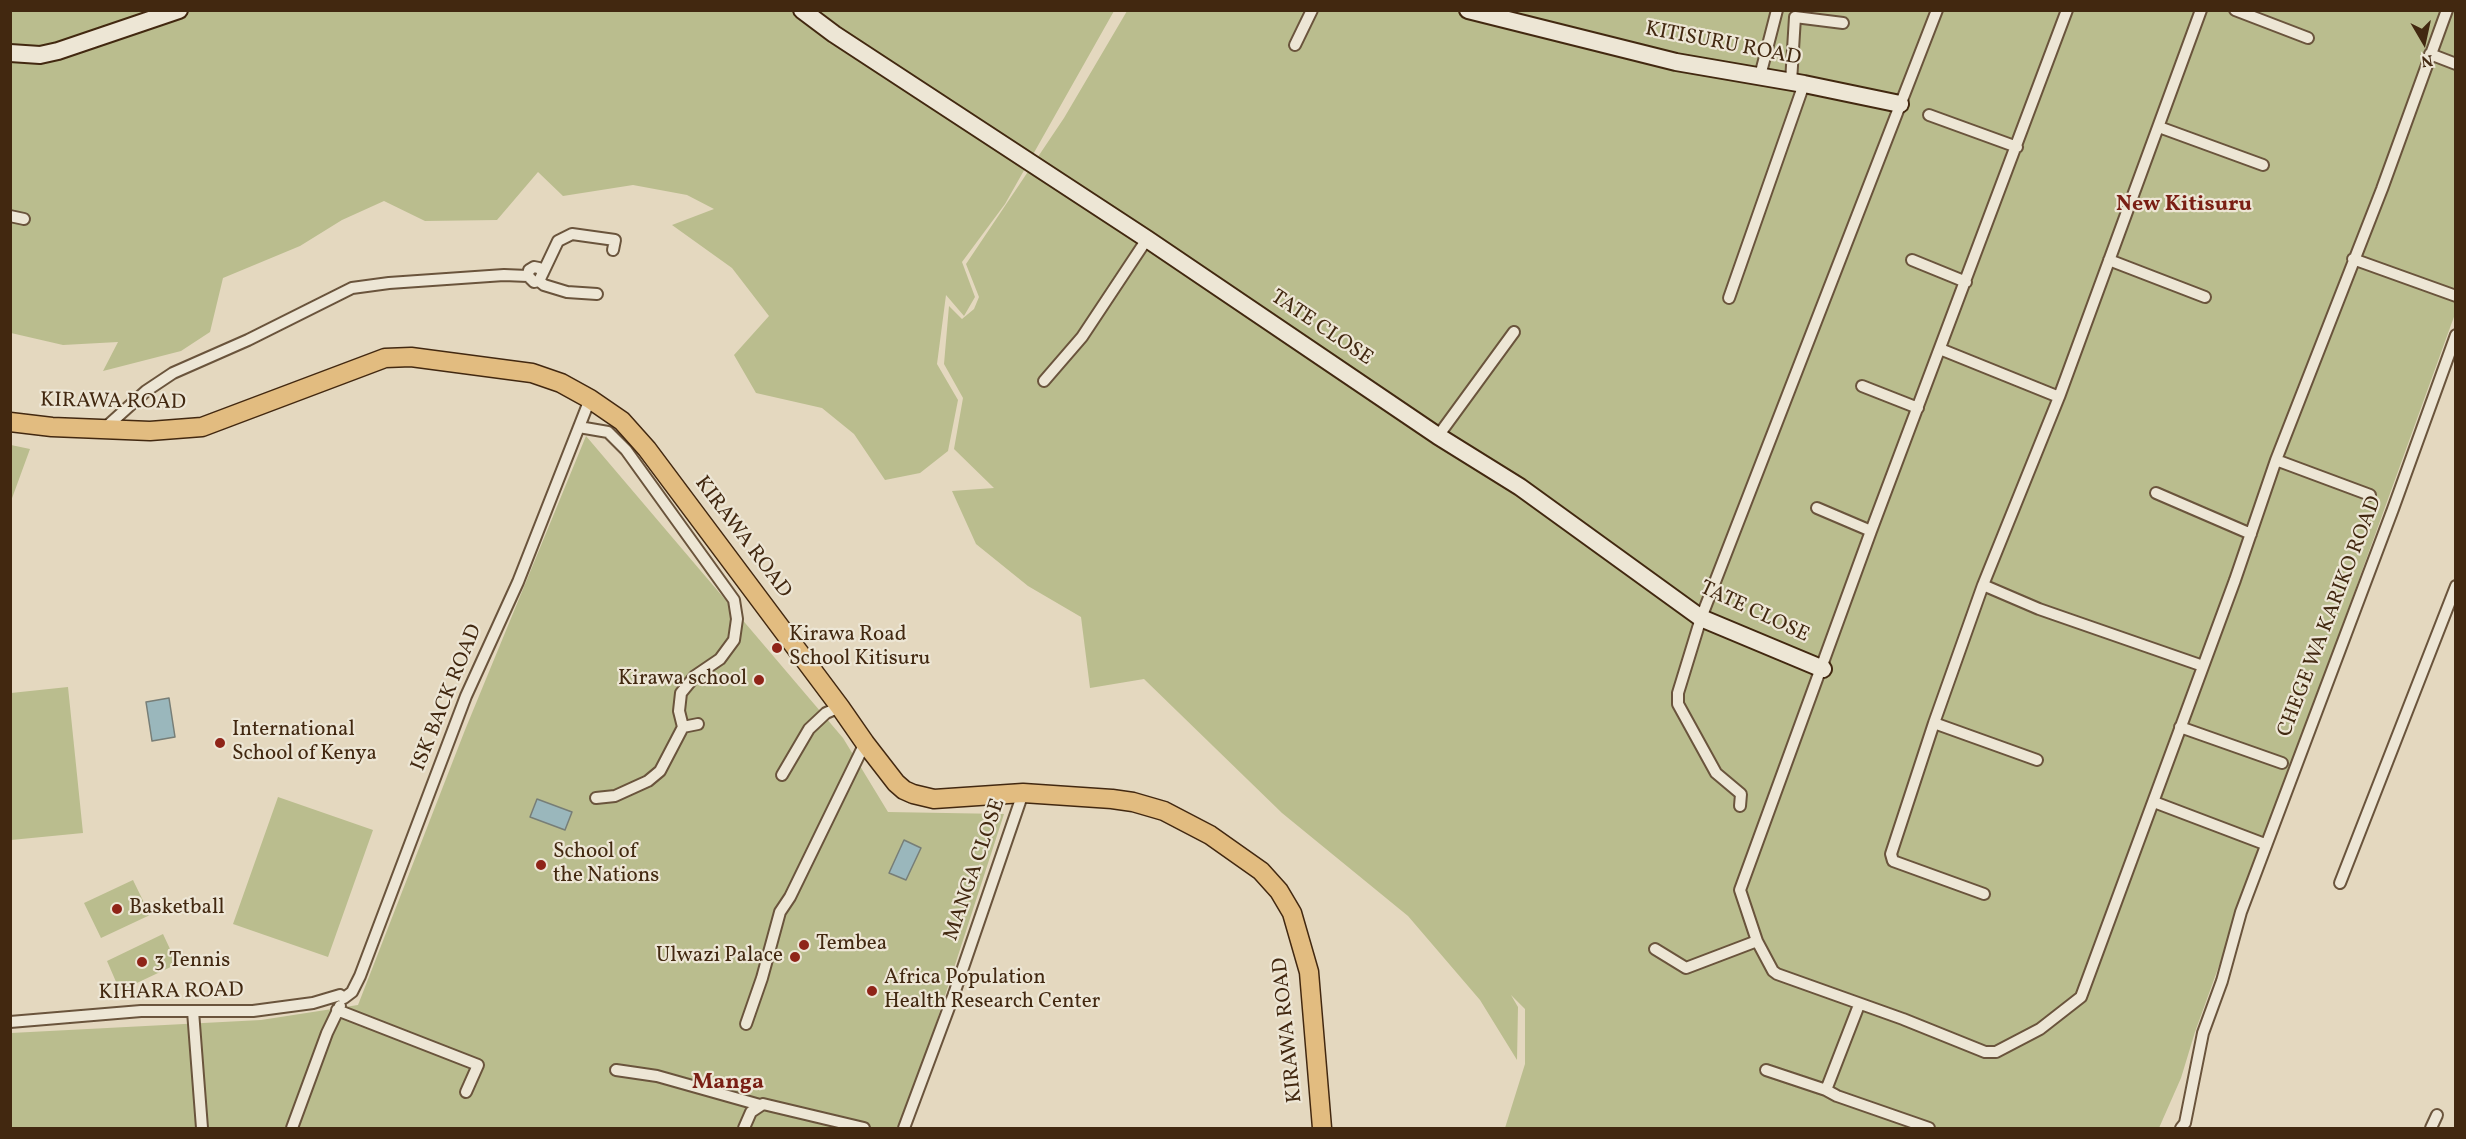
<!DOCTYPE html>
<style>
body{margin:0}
#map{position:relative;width:2466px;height:1139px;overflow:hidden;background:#e4d8bf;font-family:Vollkorn,serif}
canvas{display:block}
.frame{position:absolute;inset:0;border:12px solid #422810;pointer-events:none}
.north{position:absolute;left:2394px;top:12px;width:60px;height:60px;-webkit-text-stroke:4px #ede6d5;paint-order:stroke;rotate:171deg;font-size:16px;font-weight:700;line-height:24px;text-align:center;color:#422810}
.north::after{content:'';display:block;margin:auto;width:21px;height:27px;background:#422810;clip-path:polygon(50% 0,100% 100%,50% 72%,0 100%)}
</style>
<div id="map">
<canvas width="2466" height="1139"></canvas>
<div class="frame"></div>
<div class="north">N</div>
</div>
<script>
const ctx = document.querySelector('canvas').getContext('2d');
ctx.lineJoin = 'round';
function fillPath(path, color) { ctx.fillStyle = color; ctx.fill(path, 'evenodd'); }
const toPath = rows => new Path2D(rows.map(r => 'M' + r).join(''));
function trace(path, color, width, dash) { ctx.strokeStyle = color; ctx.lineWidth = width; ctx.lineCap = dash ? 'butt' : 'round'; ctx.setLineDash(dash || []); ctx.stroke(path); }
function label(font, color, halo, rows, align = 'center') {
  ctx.font = font + ' Vollkorn,serif'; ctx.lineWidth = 4.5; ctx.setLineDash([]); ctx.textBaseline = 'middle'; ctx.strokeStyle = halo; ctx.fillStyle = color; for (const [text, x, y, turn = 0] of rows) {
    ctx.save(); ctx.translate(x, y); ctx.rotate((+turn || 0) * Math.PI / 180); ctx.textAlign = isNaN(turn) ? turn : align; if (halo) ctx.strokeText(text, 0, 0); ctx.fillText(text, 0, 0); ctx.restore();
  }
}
const green = toPath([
 [11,11,1114,11,1005,204,962,262,975,297,964,316,946,295,937,364,958,400,948,451,920,473,885,480,854,434,822,408,756,393,734,355,769,316,732,268,672,225,714,209,687,195,633,185,563,196,538,172,497,220,425,221,384,201,342,220,300,246,223,278,210,332,181,351,103,371,118,342,63,345,11,333],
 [1127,11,2455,11,2455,314,2195,1032,2181,1078,2159,1128,1505,1128,1525,1064,1525,1009,1511,995,1518,1007,1517,1060,1480,1000,1408,916,1282,813,1144,679,1090,688,1081,617,1028,586,976,544,952,491,994,488,954,449,963,398,944,364,949,306,962,319,974,309,979,297,966,264,1064,118],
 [586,436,843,738,888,812,1004,814,902,1128,11,1128,11,1033,261,1020,358,1005,465,730],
 [11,445,30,449,11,501,10,445],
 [68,687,83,833,11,840,11,693],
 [278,797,373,830,328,957,233,924],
 [133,880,150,915,101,938,84,903],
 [163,934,177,964,120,991,107,961]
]);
const water = toPath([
 [169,698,175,737,152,741,146,702,169,698],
 [537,799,572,812,565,830,530,817,537,799],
 [904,840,921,848,906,880,889,873,904,840]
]);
const street = toPath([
 [2067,10,1871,531,1740,890,1757,941,1773,971,1777,974,1903,1019,1985,1052,1996,1052,2040,1029,2081,997,2235,580,2276,460,2382,189,2447,10],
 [2235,10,2308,38],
 [1295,45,1312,10],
 [2430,54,2456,64],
 [1760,76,1777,10],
 [1791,82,1795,17,1843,23],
 [1929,115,2017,147],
 [2159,127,2263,165],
 [10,216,24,219],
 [2353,259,2456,296],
 [1912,260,1966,282],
 [2109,260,2205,297],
 [543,273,539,268,534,267,529,270,528,276,534,282,539,281,558,241,572,234,615,240,613,250],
 [539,281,544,285,567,292,597,294],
 [1729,298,1804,84],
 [1940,349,2059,397],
 [1044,381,1082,337,1147,239],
 [1862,386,1918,408],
 [579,427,608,432,626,450,734,600,737,619,734,640,720,659,695,676,681,693,679,711,683,727],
 [105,428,146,391,173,373,248,340,352,288,389,283,504,275,528,276],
 [1438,436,1514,332],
 [2276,460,2370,495],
 [2156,493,2251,534],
 [1817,508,1871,531],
 [1983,585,2039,609,2203,666],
 [1934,723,2037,760],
 [2180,727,2282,763],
 [782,775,809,729,826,713,840,707],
 [596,798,615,796,648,781,660,771,683,727,698,724],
 [2154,802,2262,843],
 [1740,806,1741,794,1716,773,1678,704,1678,693,1701,618,1937,10],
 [2340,883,2456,586],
 [1984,894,1893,861,1891,854,1934,723,1983,585,2059,397,2201,10],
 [1655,949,1686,968,1757,941],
 [1859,1005,1826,1090,1837,1096,1929,1128],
 [337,1010,478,1065,466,1092],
 [193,1011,202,1128],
 [10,1022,141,1011,253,1011,313,1003,340,995,344,998,352,992,360,976,466,696,518,582,590,399],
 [746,1024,762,978,780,912,790,897,865,743],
 [616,1070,657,1076,760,1105],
 [1766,1070,1826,1090],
 [292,1128,327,1033,340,1006],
 [744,1128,751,1112,763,1104,864,1128],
 [904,1128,954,994,1023,793],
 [2181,1128,2185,1123,2203,1033,2222,981,2241,912,2393,509,2456,335],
 [2431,1128,2437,1115]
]);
const secondary = toPath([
 [802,10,834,34,1147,239,1438,436,1520,487,1701,618,1823,669],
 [1468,10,1676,62,1804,84,1900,104],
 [10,53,40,55,58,51,179,10]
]);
const primary = toPath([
 [10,422,52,427,150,431,202,427,385,358,411,357,532,373,561,383,590,399,622,421,647,449,840,707,865,743,896,783,904,790,913,794,934,799,1023,793,1112,799,1133,802,1164,811,1210,835,1261,871,1279,891,1292,913,1309,972,1322,1128]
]);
const markers = [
 [777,648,6,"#8f2418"],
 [759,680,6,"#8f2418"],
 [220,743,6,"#8f2418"],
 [541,865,6,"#8f2418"],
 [117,909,6,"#8f2418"],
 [804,945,6,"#8f2418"],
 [795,957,6,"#8f2418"],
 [142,962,6,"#8f2418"],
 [872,991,6,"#8f2418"]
];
const streetNames = [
 ["KITISURU ROAD",1723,45,11],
 ["TATE CLOSE",1321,329,34],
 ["KIRAWA ROAD",113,403,1],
 ["KIRAWA ROAD",742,538,53],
 ["TATE CLOSE",1754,613,25],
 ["CHEGE WA KARIKO ROAD",2331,617,-69],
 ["ISK BACK ROAD",448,698,-68],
 ["MANGA CLOSE",976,870,-71],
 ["KIHARA ROAD",171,993,-1],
 ["KIRAWA ROAD",1289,1030,-96]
];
const poiNames = [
 ["Kirawa Road",789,636],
 ["School Kitisuru",789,660],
 ["Kirawa school",747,680,"right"],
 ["International",232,731],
 ["School of Kenya",232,755],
 ["School of",553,853],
 ["the Nations",553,877],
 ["Basketball",129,909],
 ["Tembea",816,945],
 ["Ulwazi Palace",783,957,"right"],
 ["3 Tennis",154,962],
 ["Africa Population",884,979],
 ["Health Research Center",884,1003]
];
const neighbourhoodNames = [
 ["New Kitisuru",2184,206],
 ["Manga",728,1084]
];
fillPath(green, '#babd8e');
fillPath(water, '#9ab7bc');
trace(water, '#777e77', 1.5);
trace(street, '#6a543c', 14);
trace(secondary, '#422810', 20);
trace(primary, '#422810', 21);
trace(street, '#ede6d5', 10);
trace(secondary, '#ede6d5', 16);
trace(primary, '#e2bc80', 18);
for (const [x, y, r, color] of markers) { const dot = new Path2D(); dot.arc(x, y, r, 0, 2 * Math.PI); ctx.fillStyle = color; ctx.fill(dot); trace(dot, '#ede6d5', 2); }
label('21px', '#422810', '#ede6d5', streetNames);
label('21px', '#422810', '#ede6d5', poiNames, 'left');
label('bold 22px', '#7a1f14', '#ede6d5', neighbourhoodNames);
</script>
